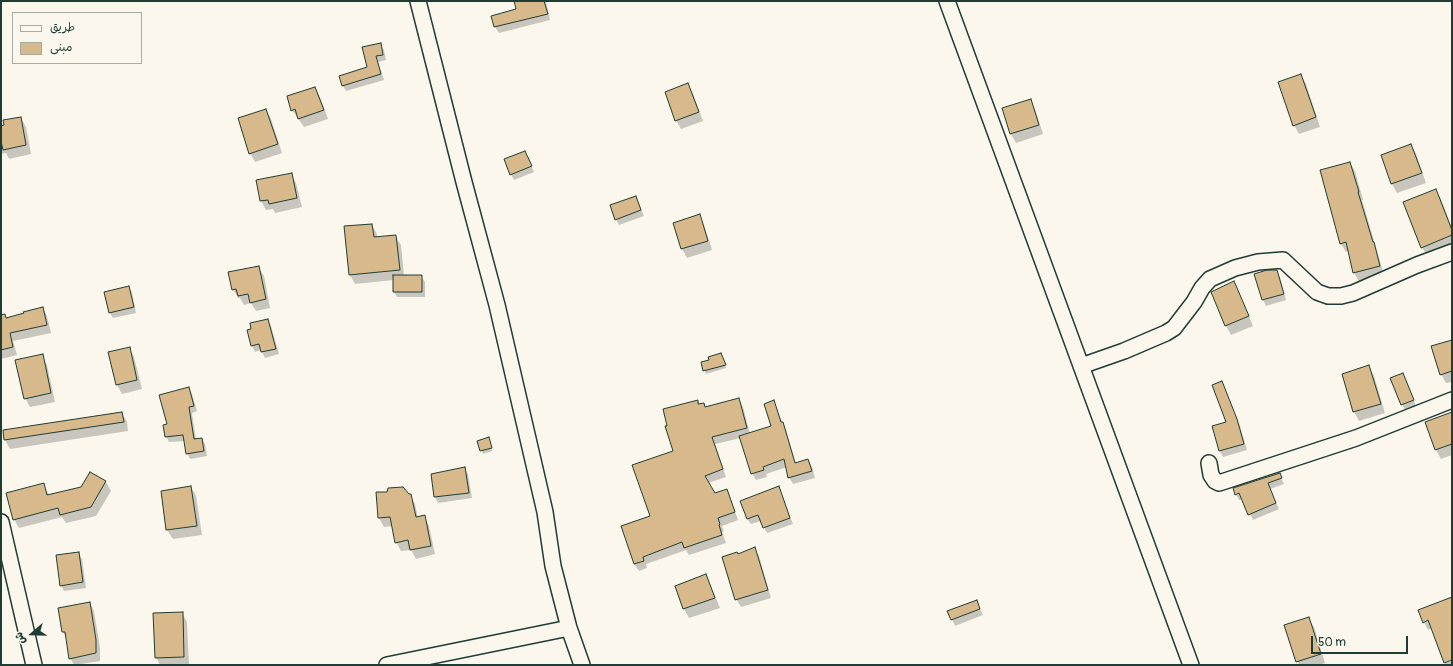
<!DOCTYPE html>
<meta charset="utf-8">
<style>
body{margin:0}
#map{position:relative;width:1453px;height:666px;overflow:hidden;background:#fbf7ec;font-family:Pangolin,"Playpen Sans Arabic",sans-serif}
canvas{display:block}
.frame{position:absolute;inset:0;border:2px solid #1f3d34;pointer-events:none}
.legend{position:absolute;left:12px;top:12px;width:130px;height:52px;box-sizing:border-box;background:#fbf7ec;border:1px solid #a3ada2;margin:0;padding:5px 7px;list-style:none;font-size:12px;color:#1f3d34}
.legend li{display:flex;align-items:center;gap:8px;height:20px}
.legend b{width:20px;border:1px solid #a3ada2}
.north{position:absolute;left:12px;top:614px;width:40px;height:40px;-webkit-text-stroke:3px #fbf7ec;paint-order:stroke;rotate:250deg;font-size:11px;font-weight:700;line-height:16px;text-align:center;color:#1f3d34}
.north::after{content:'';display:block;margin:auto;width:14px;height:18px;background:#1f3d34;clip-path:polygon(50% 0,100% 100%,50% 72%,0 100%)}
.scale{position:absolute;left:1311px;top:636px;width:97px;height:18px;box-sizing:border-box;border:2px solid #1f3d34;border-top:0;padding-left:5px;font-size:12px;line-height:14px;white-space:nowrap;color:#1f3d34;-webkit-text-stroke:3px #fbf7ec;paint-order:stroke}
</style>
<div id="map">
<canvas width="1453" height="666"></canvas>
<div class="frame"></div>
<ul class="legend">
<li><b style="height:5px;background:#fbf7ec"></b>طريق</li>
<li><b style="height:11px;background:#d7b98b"></b>مبنى</li>
</ul>
<div class="north">ش</div>
<div class="scale">50 m</div>
</div>
<script>
const ctx = document.querySelector('canvas').getContext('2d');
ctx.lineJoin = 'round';
function fillPath(path, color) { ctx.fillStyle = color; ctx.fill(path, 'evenodd'); }
const toPath = rows => new Path2D(rows.map(r => 'M' + r).join(''));
function trace(path, color, width, dash) { ctx.strokeStyle = color; ctx.lineWidth = width; ctx.lineCap = dash ? 'butt' : 'round'; ctx.setLineDash(dash || []); ctx.stroke(path); }
const shadow = toPath([
 [515,1,546,1,550,20,499,33,495,27,492,17,518,10],
 [380,44,384,50,386,60,378,62,384,80,346,91,343,86,368,68],
 [1301,75,1306,84,1320,127,1299,134,1294,125],
 [688,85,693,94,703,121,681,129,676,120],
 [315,88,320,97,328,119,304,127,292,110],
 [1030,100,1035,109,1043,134,1016,143,1011,134,1003,108],
 [266,110,271,119,282,153,255,162,250,153],
 [21,118,26,127,31,154,9,159,6,153,1,154,1,127],
 [1411,145,1416,154,1426,183,1397,193,1392,184,1382,156],
 [525,152,534,172,514,180,511,174],
 [1350,163,1355,171,1363,200,1362,200,1384,275,1359,281,1354,273,1349,251,1346,252,1341,244],
 [291,174,296,183,302,207,275,213,273,209,266,210,261,201,257,181],
 [1435,190,1441,199,1452,228,1452,246,1427,256,1422,247],
 [636,197,644,216,619,225,616,219],
 [699,216,704,225,712,250,687,258,682,249],
 [372,225,377,234,377,238,395,236,401,245,404,276,421,276,425,282,425,297,397,297,394,291,394,280,355,284,350,275,345,227],
 [258,267,264,276,270,308,256,311,251,303,244,305,240,298,238,298,233,289],
 [1276,271,1280,277,1286,300,1266,306,1263,300],
 [1234,283,1239,292,1253,326,1231,335,1226,326,1213,291],
 [129,287,132,293,136,313,113,318,110,313],
 [43,308,47,316,51,333,13,341,17,355,1,359,1,319],
 [268,320,271,326,279,354,265,358,261,350,255,352,252,346,252,329],
 [1452,341,1452,382,1446,383,1441,374],
 [129,348,134,357,142,389,122,394,117,385],
 [42,356,47,365,55,402,30,407,25,398],
 [722,356,726,368,706,374,702,363],
 [1369,367,1374,376,1385,413,1359,421,1354,412,1343,374],
 [1403,374,1416,406,1405,410,1402,404],
 [1222,382,1240,426,1247,450,1223,457,1220,451,1213,427,1228,423],
 [189,388,192,394,197,411,192,413,196,440,202,439,205,444,207,456,190,459,187,453,185,441,169,442,166,436,168,425],
 [739,400,743,407,750,434,773,426,773,401,786,430,796,464,808,460,812,467,815,478,793,484,789,477,787,467,766,474,767,477,756,480,752,473,741,438,715,444,726,477,708,483,715,494,726,490,730,497,738,520,722,526,724,532,722,532,726,543,689,555,686,550,646,564,647,568,639,571,634,564,674,451,698,401,700,405,704,404,706,408],
 [122,413,127,422,128,431,10,449,5,440],
 [1452,413,1452,455,1441,459,1436,450,1426,422],
 [479,441,490,441,492,451,483,454],
 [464,468,468,474,472,498,438,503,435,497,432,475],
 [90,473,106,482,111,491,96,516,66,523,62,517,19,528,14,519,43,484,49,495,81,488],
 [1279,474,1284,484,1270,489,1279,509,1253,520,1243,499,1239,500,1236,494],
 [191,487,196,496,202,535,173,539,167,530,162,492],
 [778,487,793,524,767,533,761,521,751,524,747,519],
 [408,495,410,495,415,504,418,518,424,517,429,526,435,554,416,559,411,550,401,551,396,542,393,526,384,527,379,518],
 [754,548,759,556,771,598,741,607,736,599,738,555],
 [78,553,82,559,86,588,64,591,61,585],
 [705,575,710,584,720,608,689,618,684,609,677,586],
 [1452,598,1452,659,1432,628,1428,630,1424,622],
 [976,601,983,615,955,626,949,612],
 [90,603,94,611,100,648,100,661,74,665,70,658,67,639,63,632,59,608],
 [182,613,187,622,189,665,160,665,156,657],
 [1308,618,1314,627,1325,663,1320,665,1299,665,1285,625],
 [1452,661,1452,665,1446,665,1445,663]
]);
const building = toPath([
 [514,1,544,1,548,14,494,27,491,16,516,9,514,1],
 [381,43,383,55,376,56,381,74,342,86,339,76,367,67,362,47,381,43],
 [1301,74,1316,117,1293,126,1278,82,1301,74],
 [688,83,699,112,675,121,665,92,688,83],
 [315,87,324,110,298,119,295,109,291,111,287,96,315,87],
 [1031,99,1039,125,1010,134,1002,108,1031,99],
 [266,109,278,144,249,154,238,118,266,109],
 [21,117,26,145,3,150,1,141,1,126,4,125,3,120,21,117],
 [1411,144,1422,173,1391,184,1381,155,1411,144],
 [525,151,532,166,510,175,504,159,525,151],
 [1350,162,1359,192,1358,192,1373,242,1374,242,1380,266,1353,273,1346,242,1340,244,1320,170,1350,162],
 [292,173,297,198,269,204,268,200,260,201,256,180,292,173],
 [1436,189,1452,230,1452,235,1421,248,1403,202,1436,189],
 [636,196,641,210,615,220,610,205,636,196],
 [700,214,708,241,681,249,673,223,700,214],
 [372,224,374,237,396,235,400,270,349,275,344,226,372,224],
 [259,266,266,299,250,303,248,294,238,296,236,289,232,290,228,272,259,266],
 [1267,270,1277,270,1284,294,1262,300,1254,274,1267,270],
 [393,275,422,275,422,292,393,292,393,275],
 [1234,281,1249,316,1225,326,1211,292,1234,281],
 [129,286,134,307,109,313,104,292,129,286],
 [43,307,47,325,10,333,13,347,1,350,1,315,5,314,6,318,24,313,23,312,43,307],
 [268,319,276,349,261,352,259,344,251,346,247,330,251,329,250,323,268,319],
 [1452,340,1452,371,1440,375,1431,346,1452,340],
 [130,347,137,380,116,385,108,352,130,347],
 [721,353,726,365,703,371,701,362,709,360,708,357,721,353],
 [43,354,51,393,24,399,15,360,43,354],
 [1369,365,1381,404,1353,412,1342,374,1369,365],
 [1403,373,1414,400,1401,405,1390,378,1403,373],
 [1222,381,1237,419,1244,444,1219,451,1212,426,1226,422,1212,385,1222,381],
 [189,387,194,406,189,407,194,439,202,438,204,451,186,454,183,435,165,437,163,425,167,424,159,395,189,387],
 [739,398,747,428,712,437,723,469,705,476,715,493,727,489,735,512,718,518,720,524,719,525,722,535,684,548,682,542,643,557,644,561,634,564,621,526,650,516,632,465,673,451,665,426,667,426,663,409,698,400,698,404,704,403,705,407,739,398],
 [774,400,781,422,783,422,795,463,808,459,812,471,788,478,784,459,763,467,764,470,751,474,739,436,771,426,764,404,774,400],
 [122,412,124,422,4,440,3,430,122,412],
 [1452,412,1452,444,1435,450,1425,422,1452,412],
 [489,437,492,448,480,451,477,441,489,437],
 [465,467,469,493,434,497,431,474,465,467],
 [90,472,106,481,91,507,60,515,58,508,13,520,6,493,44,483,47,495,81,487,90,472],
 [1280,473,1282,478,1268,483,1276,503,1248,515,1239,493,1235,495,1233,488,1280,473],
 [191,486,197,526,166,530,161,491,191,486],
 [779,486,790,518,763,528,758,515,747,519,740,501,779,486],
 [403,487,409,494,411,494,416,517,425,515,431,546,410,550,408,540,395,543,390,517,378,518,376,492,387,492,388,488,403,487],
 [755,547,768,590,735,600,722,557,737,552,738,554,755,547],
 [79,552,83,582,60,586,56,555,79,552],
 [706,574,715,598,683,609,675,586,706,574],
 [1452,597,1452,660,1444,663,1428,620,1423,623,1418,610,1452,597],
 [977,600,980,609,951,620,947,611,977,600],
 [90,602,96,640,96,653,69,659,65,632,62,632,58,608,90,602],
 [183,612,184,657,155,658,153,613,183,612],
 [1309,617,1321,654,1296,662,1284,625,1309,617]
]);
const minor = toPath([
 [418,1,464,182,497,305,545,512,553,566,569,628,582,665],
 [947,1,1191,665],
 [1081,366,1124,351,1166,333,1174,328,1194,302,1202,288,1210,279,1235,268,1258,262,1283,260,1317,292,1328,296,1341,296,1353,293,1417,265,1452,252],
 [1209,463,1211,475,1215,481,1219,483,1356,438,1452,400],
 [1,522,34,665],
 [387,665,569,628]
]);
fillPath(shadow, '#0003');
fillPath(building, '#d7b98b');
trace(building, '#1f3d34', 1);
trace(minor, '#1f3d34', 18);
trace(minor, '#fbf7ec', 15);
</script>
